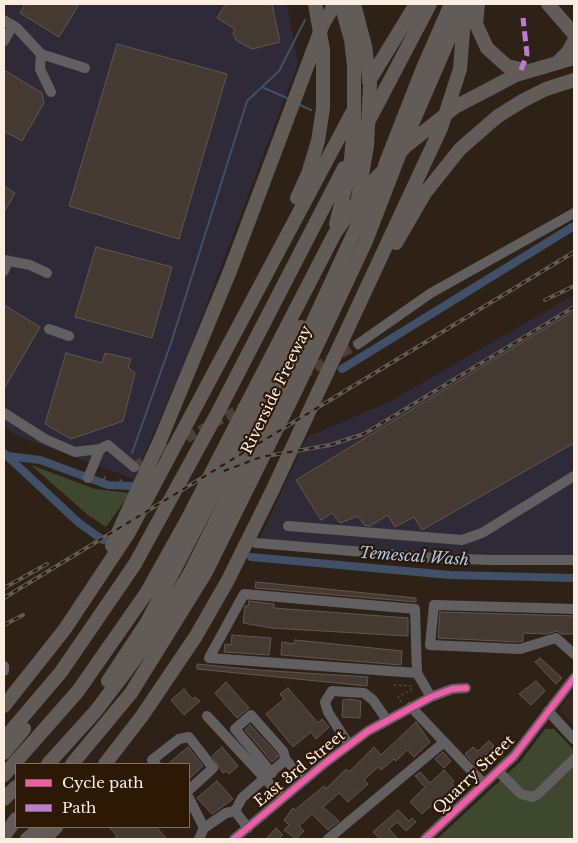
<!DOCTYPE html>
<style>
body{margin:0}
#map{position:relative;width:578px;height:843px;overflow:hidden;background:#2e2217;font-family:"Libre Baskerville",serif}
canvas{display:block}
.frame{position:absolute;inset:0;border:5px solid #fcede1;pointer-events:none}
.legend{position:absolute;left:15px;top:763px;width:175px;height:65px;box-sizing:border-box;background:#2c1805;border:1px solid #7f6d5d;margin:0;padding:6px 9px;list-style:none;font-size:15px;color:#fcede1}
.legend li{display:flex;align-items:center;gap:10px;height:25px}
.legend b{width:25px;border:1px solid #7f6d5d}
</style>
<div id="map">
<canvas width="578" height="843"></canvas>
<div class="frame"></div>
<ul class="legend">
<li><b style="height:6px;background:#f35aa7"></b>Cycle path</li>
<li><b style="height:6px;background:#bd7bd9"></b>Path</li>
</ul>
</div>
<script>
const ctx = document.querySelector('canvas').getContext('2d');
ctx.lineJoin = 'round';
function fillPath(path, color) { ctx.fillStyle = color; ctx.fill(path, 'evenodd'); }
const toPath = rows => new Path2D(rows.map(r => 'M' + r).join(''));
function trace(path, color, width, dash) { ctx.strokeStyle = color; ctx.lineWidth = width; ctx.lineCap = dash ? 'butt' : 'round'; ctx.setLineDash(dash || []); ctx.stroke(path); }
function label(font, color, halo, rows, align = 'center') {
  ctx.font = font + ' "Libre Baskerville",serif'; ctx.lineWidth = 4.5; ctx.setLineDash([]); ctx.textBaseline = 'middle'; ctx.strokeStyle = halo; ctx.fillStyle = color; for (const [text, x, y, turn = 0] of rows) {
    ctx.save(); ctx.translate(x, y); ctx.rotate((+turn || 0) * Math.PI / 180); ctx.textAlign = isNaN(turn) ? turn : align; if (halo) ctx.strokeText(text, 0, 0); ctx.fillText(text, 0, 0); ctx.restore();
  }
}
const commercial = toPath([
 [574,689,574,726,560,710]
]);
const industrial = toPath([
 [4,4,287,5,298,63,188,354,134,479,15,435,4,425],
 [574,295,574,563,487,565,257,544,307,437,389,402]
]);
const green = toPath([
 [31,465,95,489,130,493,106,527,88,515],
 [545,729,554,729,574,750,574,839,437,839,520,762]
]);
const stream = toPath([
 [264,88,289,99],
 [298,104,311,110],
 [132,453,171,343,247,101,279,71,305,20],
 [102,483,105,477],
 [119,486,121,480]
]);
const canal = toPath([
 [342,369,574,226],
 [4,453,79,523,103,540],
 [8,456,40,460,108,485,132,486],
 [251,557,450,575,574,578]
]);
const building = toPath([
 [25,4,79,4,59,37,20,13,25,4],
 [232,4,272,4,280,42,252,49,237,41,233,34,235,29,217,18,225,5,232,4],
 [117,44,227,74,179,239,69,206,117,44],
 [4,70,42,93,44,103,22,141,4,131,4,70],
 [4,186,15,193,4,212,4,186],
 [96,247,172,267,152,338,75,317,96,247],
 [4,305,40,327,4,389,4,305],
 [574,311,574,443,422,530,414,517,395,527,388,515,370,526,364,525,358,516,340,523,332,513,321,520,296,480,574,311],
 [66,353,102,363,105,353,131,359,128,367,135,373,123,421,71,439,45,424,66,353],
 [256,582,416,598,416,602,255,588,256,582],
 [249,601,274,604,274,608,408,618,408,636,271,628,243,623,245,606,248,606,249,601],
 [440,612,574,616,574,634,562,634,557,631,546,634,523,633,523,641,519,642,438,638,440,612],
 [232,635,271,638,269,655,224,652,225,644,231,645,232,635],
 [295,640,402,651,401,665,281,655,282,642,294,644,295,640],
 [540,658,562,678,556,684,535,662,540,658],
 [197,664,258,670,368,677,367,686,197,669,197,664],
 [536,681,545,691,531,705,519,694,536,681],
 [226,682,249,708,237,718,215,693,226,682],
 [288,688,318,723,322,719,329,727,316,739,311,732,293,747,266,714,284,699,280,694,288,688],
 [184,689,192,699,195,697,200,701,184,715,171,700,184,689],
 [349,699,361,701,360,718,342,717,343,700,349,699],
 [416,722,430,742,414,757,407,750,396,761,394,759,381,770,378,767,364,780,368,784,348,802,339,793,323,807,339,821,328,830,312,814,299,826,304,831,296,839,284,830,289,825,284,820,293,808,295,810,324,786,326,789,346,769,349,772,374,747,381,755,416,722],
 [250,725,277,754,278,757,272,762,245,730,250,725],
 [489,741,494,746,492,748,494,751,490,755,488,753,484,756,475,765,465,754,473,747,478,751,489,741],
 [188,747,203,766,189,779,189,764,168,764,188,747],
 [222,747,238,766,229,774,226,771,223,773,212,756,222,747],
 [443,752,451,761,444,768,435,759,443,752],
 [444,770,454,781,452,784,455,788,436,806,434,803,422,814,410,802,425,787,415,776,420,772,430,783,444,770],
 [217,781,233,799,212,814,197,798,217,781],
 [398,810,409,821,412,818,416,822,406,831,397,822,389,829,398,839,380,839,373,832,398,810],
 [109,827,156,827,167,839,113,839,117,836,109,827],
 [276,828,283,835,278,839,266,839,276,828]
]);
const minorTunnel = toPath([
 [302,375,358,344],
 [134,467,245,406]
]);
const path = toPath([
 [394,685,411,686,412,689,398,697,401,702]
]);
const minor = toPath([
 [4,20,17,28,41,54,85,68],
 [4,41,13,25],
 [41,54,40,69,51,92],
 [4,260,30,265,47,273],
 [4,271,8,261],
 [49,329,69,336],
 [358,344,431,293,574,213],
 [4,413,45,439,75,452,100,449,108,445,134,467],
 [88,478,100,449],
 [288,526,462,540,482,533,574,476],
 [256,543,436,558,491,560,574,560],
 [574,609,434,605,430,645,520,649,556,638,574,654],
 [4,666,4,671],
 [417,673,415,609,244,594,209,658,417,673,431,697],
 [411,707,484,784],
 [548,711,574,739],
 [207,716,283,798],
 [349,745,328,712,325,702,332,691,364,693,373,700,387,720],
 [156,764,152,760,179,739,189,737,213,768,189,790],
 [498,771,521,794,532,797,537,795,574,759],
 [272,773,235,729,251,715,283,751,286,761],
 [189,798,204,828],
 [248,828,235,811,242,798,284,761,287,761,304,780],
 [199,839,204,828,226,813,235,811],
 [234,839,325,763,368,731,431,697,452,689,466,688],
 [328,839,443,743],
 [425,839,514,756,574,678]
]);
const highway = toPath([
 [354,4,365,46,370,85,367,146,358,198],
 [478,4,476,24,487,48,507,66,529,71],
 [548,4,574,34],
 [558,62,568,52,574,41],
 [369,81,416,4],
 [355,147,430,4],
 [385,165,423,68,451,4],
 [297,198,308,174,318,141,323,108,323,50,315,4],
 [336,224,350,169,354,126,354,66,351,40,341,4],
 [396,243,425,193,460,149,498,116,524,100,546,89,574,80],
 [112,546,161,438,230,271,323,24,335,4],
 [108,681,147,622,301,327],
 [4,706,65,629,128,534,353,111],
 [4,739,61,672,135,564,218,412,344,168],
 [4,753,24,729],
 [48,764,95,712,127,670,159,625,191,571,285,383,376,185],
 [72,764,131,693,206,572,296,390,366,241,403,145,464,4],
 [105,764,142,716,196,636,228,580,273,489,441,128,460,69,465,7],
 [4,775,78,691,147,592,186,522,335,233,367,188,406,146,455,107,516,75,574,58],
 [4,799,16,787],
 [4,836,16,819],
 [27,839,41,827],
 [44,839,56,827]
]);
const rail = toPath([
 [545,300,574,286],
 [224,471,261,457,330,445,364,434,574,307],
 [4,588,47,564],
 [4,598,574,252],
 [4,625,23,615]
]);
const quiet = toPath([
 [521,70,527,54,523,18]
]);
const cycleway = toPath([
 [234,839,325,763,368,731,431,697,452,689,466,688],
 [425,839,514,756,574,678]
]);
const streetNames = [
 ["Riverside Freeway",277,390,-64],
 ["East 3rd Street",300,769,-39],
 ["Quarry Street",474,775,-44]
];
const waterNames = [
 ["Temescal Wash",414,557,4]
];
fillPath(commercial, '#3a2724');
fillPath(industrial, '#2f2a37');
fillPath(green, '#3d482f');
trace(stream, '#3f5068', 2);
trace(canal, '#3f5068', 8);
fillPath(building, '#453a31');
trace(building, '#62574f', 1);
trace(minorTunnel, '#4d4035', 10, [10, 5]);
trace(path, '#645e5d', 1, [2.5, 2.5]);
trace(minor, '#615f60', 10);
trace(highway, '#615c58', 14);
trace(rail, '#615b57', 4);
trace(rail, '#2c1805', 2, [5.5]);
trace(quiet, '#bd7bd9', 5, [10, 5]);
trace(cycleway, '#f35aa7', 6);
label('15px', '#fcede1', '#2c1805', streetNames);
label('italic 16px', '#a4c8fb', '#2c1805', waterNames);
</script>
